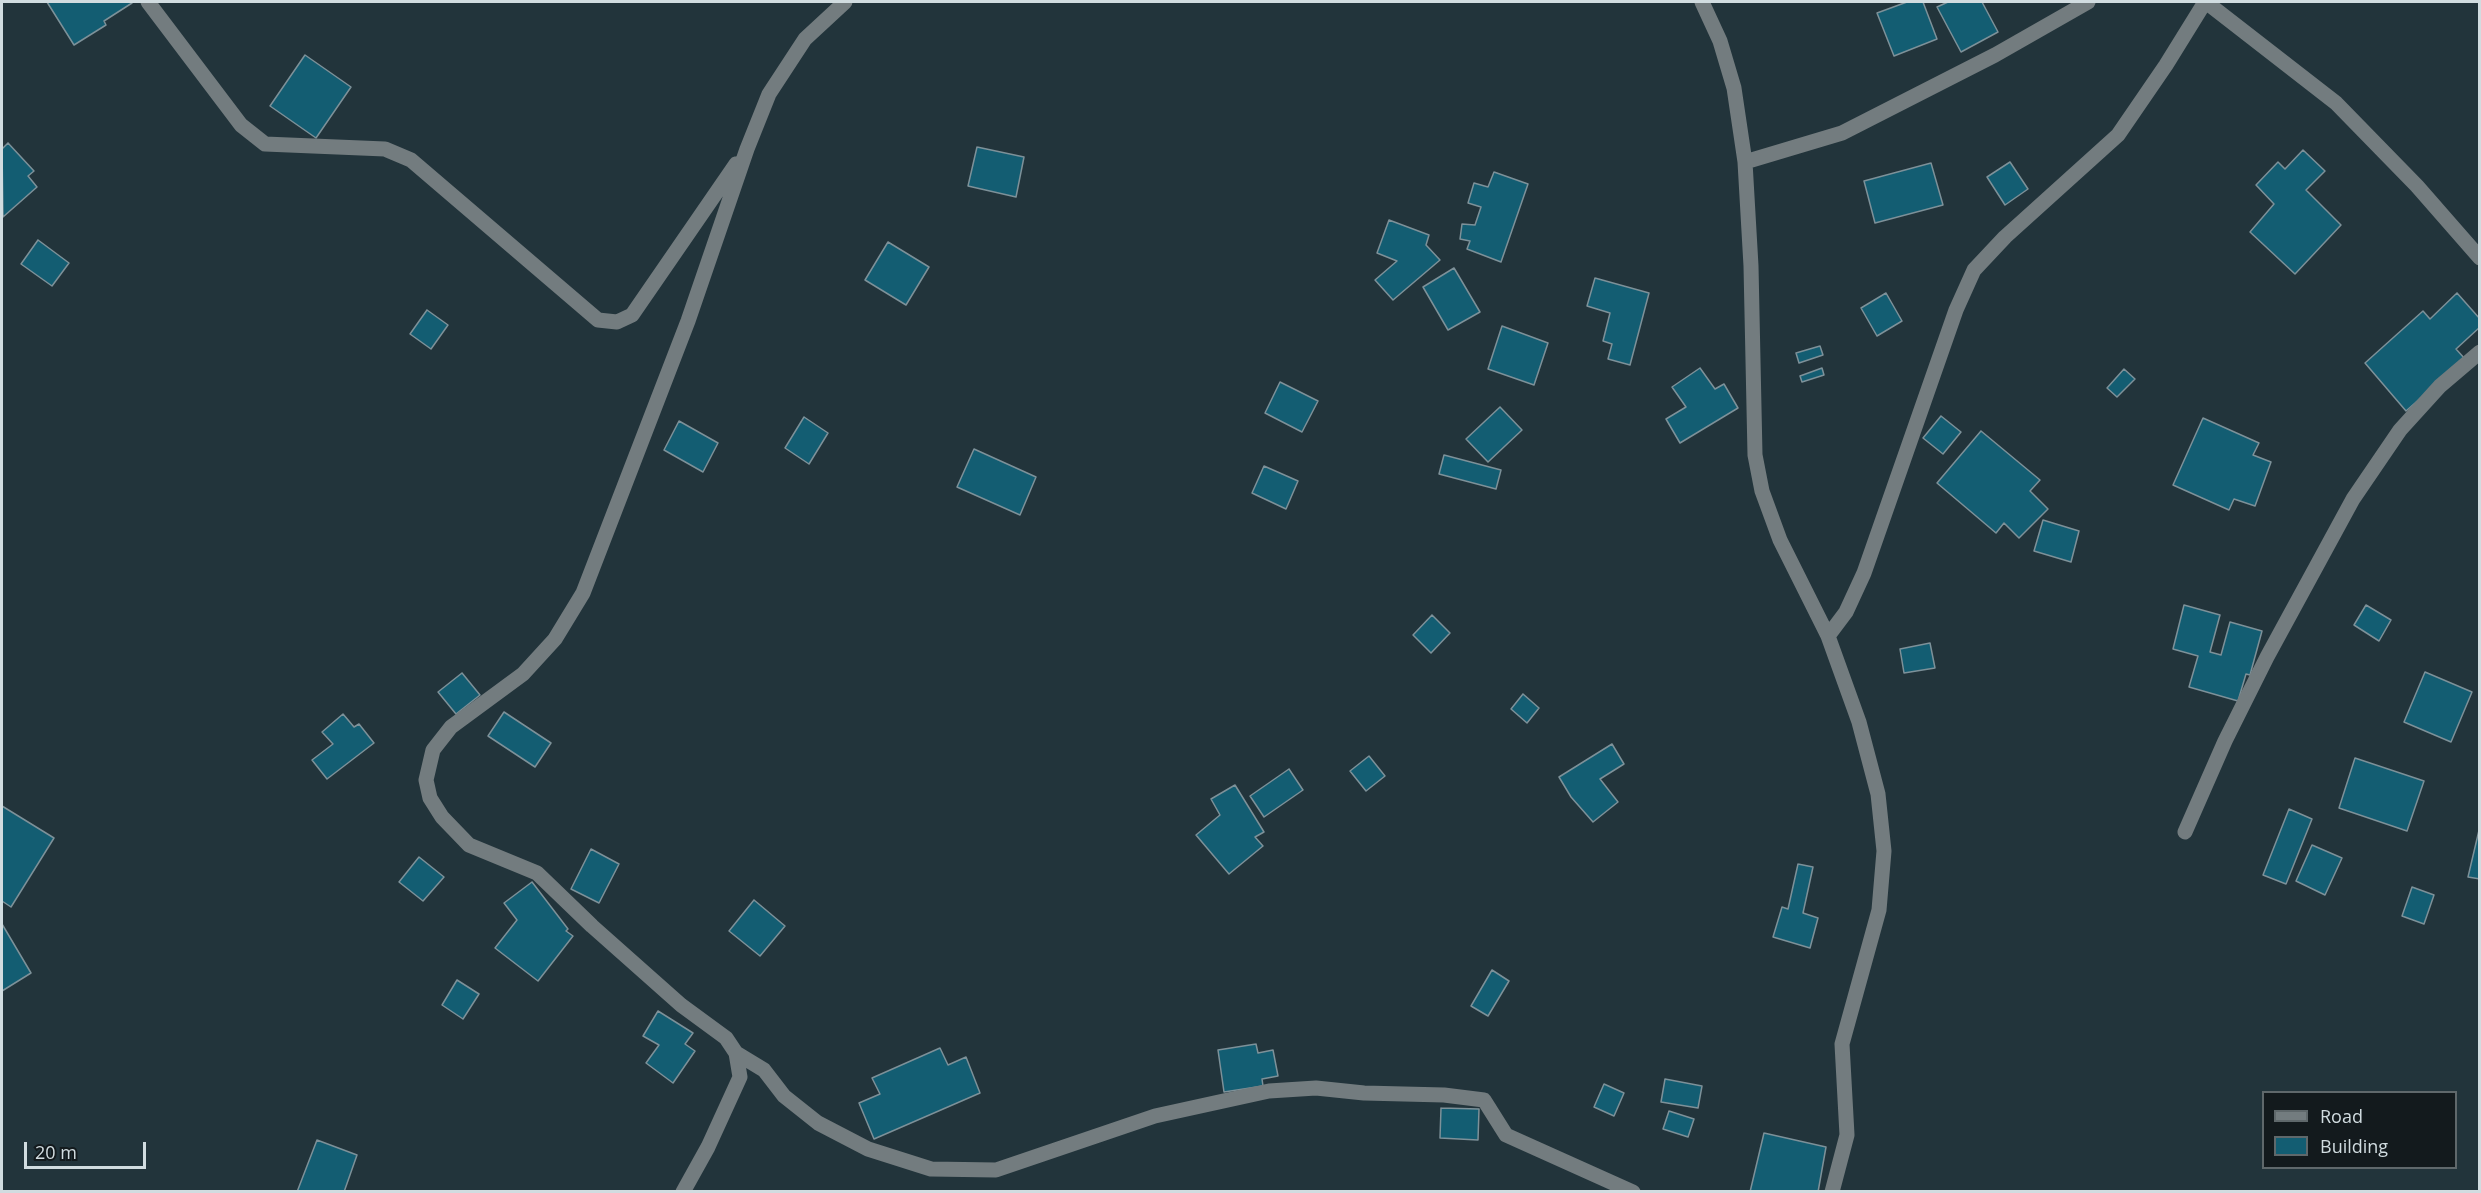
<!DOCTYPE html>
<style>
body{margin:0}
#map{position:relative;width:2481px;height:1193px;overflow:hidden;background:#22343b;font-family:"Open Sans",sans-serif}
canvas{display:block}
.frame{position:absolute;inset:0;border:3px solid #d1dce0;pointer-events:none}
.legend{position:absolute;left:2262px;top:1091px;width:195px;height:78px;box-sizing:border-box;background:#131a1d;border:2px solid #5f686b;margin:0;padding:8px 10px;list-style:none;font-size:18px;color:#d1dce0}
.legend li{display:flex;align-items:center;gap:12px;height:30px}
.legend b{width:30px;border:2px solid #5f686b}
.scale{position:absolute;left:24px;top:1142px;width:122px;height:27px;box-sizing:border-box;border:3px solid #d1dce0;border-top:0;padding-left:8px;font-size:18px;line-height:21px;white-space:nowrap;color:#d1dce0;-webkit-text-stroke:4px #131a1d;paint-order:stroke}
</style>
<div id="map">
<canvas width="2481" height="1193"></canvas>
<div class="frame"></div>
<ul class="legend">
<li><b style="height:8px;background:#737c7f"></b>Road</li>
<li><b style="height:16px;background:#135d72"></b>Building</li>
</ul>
<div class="scale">20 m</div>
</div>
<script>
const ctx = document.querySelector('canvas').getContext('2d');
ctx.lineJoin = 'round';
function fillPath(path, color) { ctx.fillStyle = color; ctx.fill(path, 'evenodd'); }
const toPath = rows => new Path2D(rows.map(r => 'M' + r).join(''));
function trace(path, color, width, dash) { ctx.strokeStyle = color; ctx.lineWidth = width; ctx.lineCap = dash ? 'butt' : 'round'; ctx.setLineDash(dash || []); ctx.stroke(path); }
const building = toPath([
 [47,2,131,2,132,3,104,21,106,25,74,45,47,2],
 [1907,2,1923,2,1937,39,1894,56,1877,13,1907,2],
 [1948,2,1982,2,1998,32,1961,52,1937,7,1948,2],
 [305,55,351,87,316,138,270,106,305,55],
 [8,143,34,171,28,176,37,187,3,217,2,149,8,143],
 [977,147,1024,157,1016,197,968,186,977,147],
 [2303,150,2325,171,2306,190,2341,225,2295,274,2250,232,2274,204,2256,185,2278,162,2285,169,2303,150],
 [2010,162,2028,189,2005,205,1987,177,2010,162],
 [1931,163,1943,205,1875,223,1864,181,1931,163],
 [1494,172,1528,184,1501,262,1467,249,1470,241,1460,239,1462,224,1475,225,1481,207,1468,203,1474,183,1488,187,1494,172],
 [1389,220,1429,235,1426,245,1440,260,1393,300,1375,280,1397,261,1377,253,1389,220],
 [38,240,69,263,52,286,21,264,38,240],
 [888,242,929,267,906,305,865,280,888,242],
 [1454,268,1480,312,1448,330,1423,287,1454,268],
 [1595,278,1649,293,1630,365,1608,359,1612,344,1603,341,1610,313,1587,306,1595,278],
 [1886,293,1902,321,1877,336,1861,308,1886,293],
 [2457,293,2480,319,2480,327,2456,349,2465,359,2406,411,2365,363,2423,311,2430,319,2457,293],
 [427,310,448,325,431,349,410,334,427,310],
 [1502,326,1548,343,1534,385,1488,369,1502,326],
 [1820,346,1823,355,1799,363,1796,353,1820,346],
 [1700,368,1715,389,1724,384,1738,408,1680,443,1666,419,1686,407,1672,387,1700,368],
 [1822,368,1824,375,1802,382,1800,376,1822,368],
 [2124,369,2135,379,2117,397,2107,388,2124,369],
 [1280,382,1318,401,1302,432,1265,413,1280,382],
 [1500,407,1522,430,1488,462,1466,439,1500,407],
 [1941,416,1961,432,1943,454,1923,438,1941,416],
 [804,417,828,433,809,464,785,448,804,417],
 [2203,418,2259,443,2253,455,2271,462,2255,506,2234,499,2229,510,2173,485,2203,418],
 [679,421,718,443,703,472,664,450,679,421],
 [1981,431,2040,480,2030,491,2048,509,2019,538,2004,523,1996,533,1937,483,1981,431],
 [974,449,1036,477,1020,515,957,487,974,449],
 [1444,455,1501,470,1496,489,1439,474,1444,455],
 [1264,466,1298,481,1286,509,1252,493,1264,466],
 [2043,520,2079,531,2071,562,2034,551,2043,520],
 [2184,605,2220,615,2210,652,2221,655,2230,622,2262,631,2250,675,2246,674,2238,701,2189,687,2198,656,2173,649,2184,605],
 [2366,605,2391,620,2379,641,2354,625,2366,605],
 [1432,615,1450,633,1431,653,1413,635,1432,615],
 [1930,643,1935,668,1904,673,1900,649,1930,643],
 [2425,672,2472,692,2451,742,2404,722,2425,672],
 [462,673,480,695,456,714,438,692,462,673],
 [1523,694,1539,708,1527,723,1511,709,1523,694],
 [504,712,551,743,535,767,488,736,504,712],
 [343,714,354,727,359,724,374,743,327,779,312,760,333,744,322,732,343,714],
 [1612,744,1624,764,1600,779,1618,802,1593,822,1571,797,1559,777,1612,744],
 [1369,756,1385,776,1366,791,1350,771,1369,756],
 [2355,758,2424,781,2407,831,2339,808,2355,758],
 [1289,769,1303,790,1264,817,1250,796,1289,769],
 [1235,785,1264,832,1255,837,1263,846,1229,874,1196,835,1220,815,1211,799,1235,785],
 [2,806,54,838,11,907,2,901,2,806],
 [2289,809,2312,819,2286,884,2263,875,2289,809],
 [2480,826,2480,879,2468,877,2480,826],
 [2312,845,2342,858,2325,895,2296,881,2312,845],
 [591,849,619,864,599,903,571,889,591,849],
 [419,857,444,877,423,901,399,882,419,857],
 [1798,864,1813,867,1803,913,1818,918,1810,948,1773,937,1782,907,1788,909,1798,864],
 [532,882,568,929,566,931,573,936,538,981,495,948,517,920,504,903,532,882],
 [2412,887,2434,895,2424,924,2402,916,2412,887],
 [754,900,785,926,760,956,729,931,754,900],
 [2,924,31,973,2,991,2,924],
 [1492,970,1509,981,1488,1016,1471,1006,1492,970],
 [457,980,479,994,463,1019,442,1005,457,980],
 [658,1011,693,1033,685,1044,695,1051,673,1083,646,1063,659,1045,643,1036,658,1011],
 [1256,1044,1258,1053,1273,1050,1278,1076,1262,1079,1263,1086,1224,1092,1218,1050,1256,1044],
 [940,1048,948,1065,966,1057,980,1093,874,1139,859,1103,880,1094,872,1078,940,1048],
 [1665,1079,1702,1086,1698,1108,1661,1102,1665,1079],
 [1604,1084,1624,1093,1614,1116,1594,1107,1604,1084],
 [1441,1108,1479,1109,1478,1140,1440,1138,1441,1108],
 [1669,1111,1694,1119,1688,1137,1663,1129,1669,1111],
 [1764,1133,1826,1147,1818,1192,1750,1192,1764,1133],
 [317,1140,357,1155,344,1192,297,1192,317,1140]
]);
const minor = toPath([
 [148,2,241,125,265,144,385,149,411,160,598,320,617,322,632,315,736,164],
 [1702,2,1720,41,1734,88,1745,162,1751,266,1755,455,1762,491,1780,540,1828,636,1859,722,1878,794,1884,851,1879,910,1842,1044,1847,1135,1832,1192],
 [2206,2,2336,103,2417,186,2480,258],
 [1745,162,1842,133,1995,55,2088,2],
 [1828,636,1846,612,1864,573,1956,310,1974,270,2005,237,2118,135,2166,65,2205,2],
 [2185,832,2225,741,2267,657,2353,499,2400,430,2440,386,2480,352],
 [736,1053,764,1070,784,1096,818,1123,868,1149,931,1169,996,1170,1155,1116,1269,1091,1316,1088,1364,1093,1444,1095,1484,1100,1506,1135,1633,1192],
 [683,1192,708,1147,740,1077,736,1053,726,1038,681,1005,592,926,537,873,469,845,442,817,430,798,426,780,433,750,451,727,523,674,555,639,583,593,688,321,747,149,769,94,805,39,845,2]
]);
fillPath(building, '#135d72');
trace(building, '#7d9199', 1.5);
trace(minor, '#737c7f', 15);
</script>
